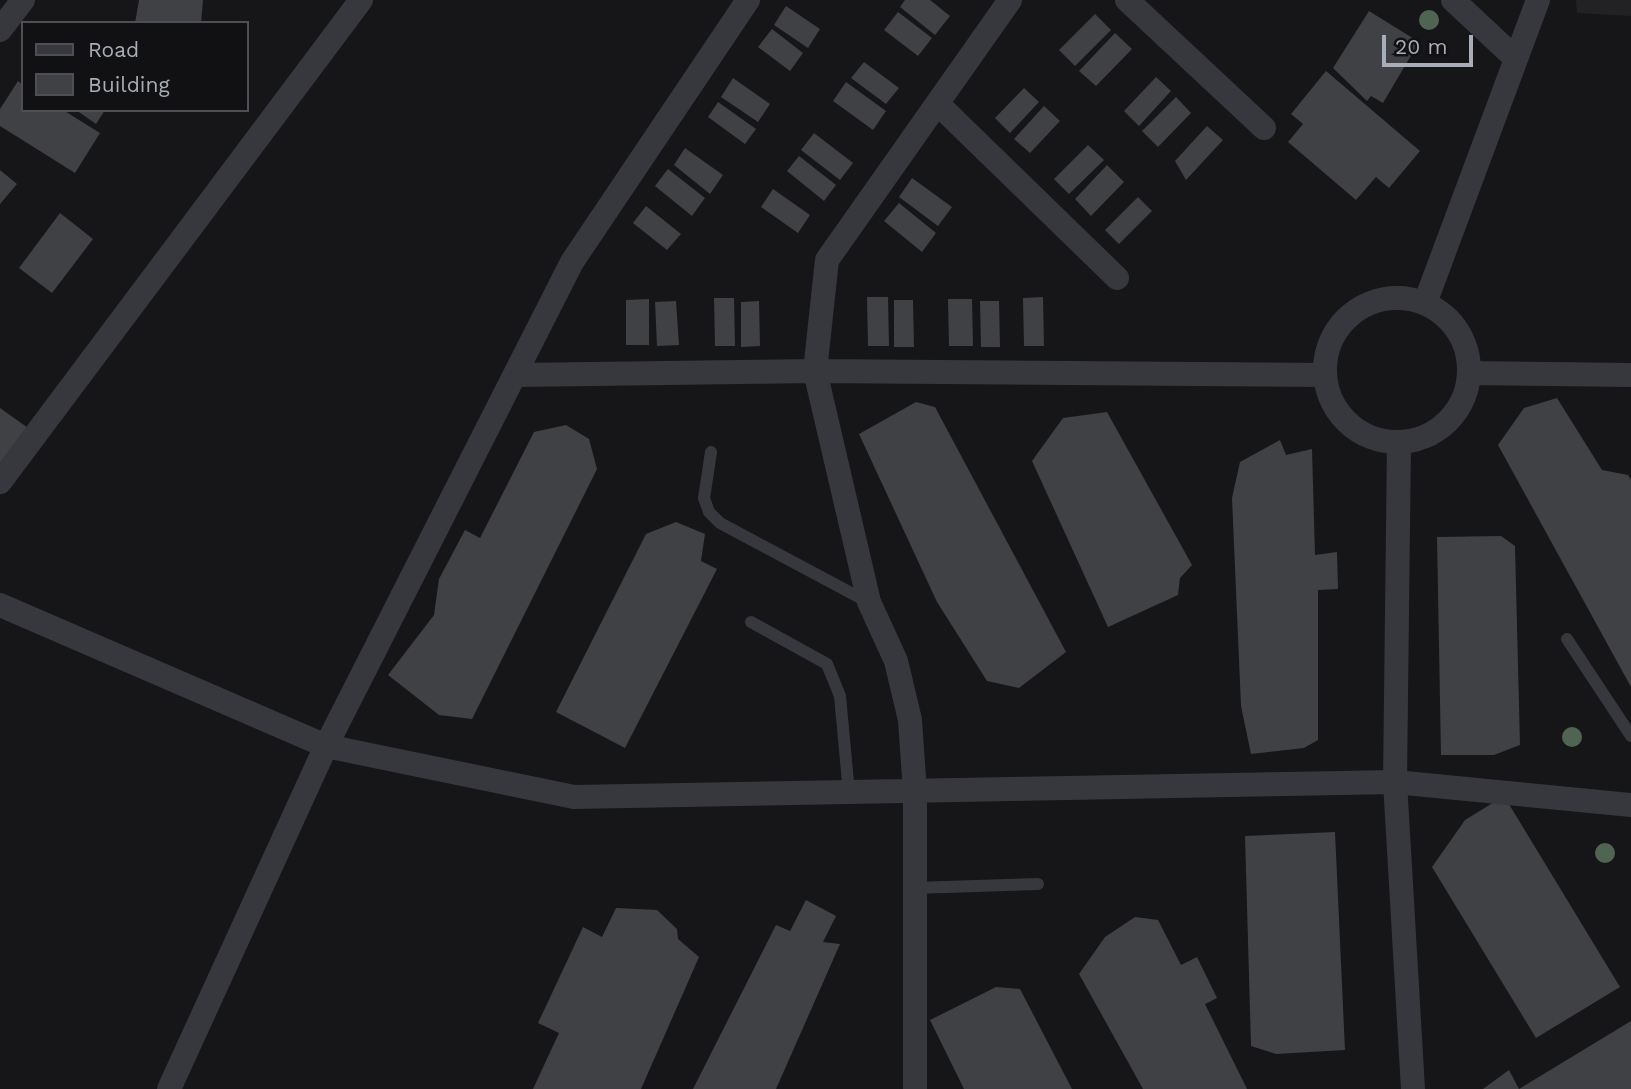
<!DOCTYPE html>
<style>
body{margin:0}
#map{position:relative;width:1631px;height:1089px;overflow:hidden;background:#161618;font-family:"Work Sans",sans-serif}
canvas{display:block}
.legend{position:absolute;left:21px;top:21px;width:228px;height:91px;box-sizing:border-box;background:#111113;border:2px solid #4d4f55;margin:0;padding:9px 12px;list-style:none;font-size:21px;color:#a8adb8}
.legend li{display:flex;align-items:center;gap:14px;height:35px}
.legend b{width:35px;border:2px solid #4d4f55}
.scale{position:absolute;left:1382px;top:35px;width:91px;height:32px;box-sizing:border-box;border:4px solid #a8adb8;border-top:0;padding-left:9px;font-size:21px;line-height:24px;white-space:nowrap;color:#a8adb8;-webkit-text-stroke:5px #111113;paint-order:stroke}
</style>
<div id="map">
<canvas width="1631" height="1089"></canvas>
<ul class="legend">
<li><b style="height:9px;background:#37383d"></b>Road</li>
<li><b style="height:19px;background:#404145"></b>Building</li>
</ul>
<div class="scale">20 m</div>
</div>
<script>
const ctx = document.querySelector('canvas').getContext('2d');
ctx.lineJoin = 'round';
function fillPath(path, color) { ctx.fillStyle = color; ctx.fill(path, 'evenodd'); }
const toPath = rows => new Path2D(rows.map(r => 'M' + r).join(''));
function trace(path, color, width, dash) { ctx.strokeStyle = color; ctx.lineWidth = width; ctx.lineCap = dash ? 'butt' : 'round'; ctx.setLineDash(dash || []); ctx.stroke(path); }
const built = toPath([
 [1576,0,1631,0,1631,16,1577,13]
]);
const building = toPath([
 [139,0,203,0,201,23,135,23],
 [905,0,930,0,950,16,935,35,900,7],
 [786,6,820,29,808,48,774,25],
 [1369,11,1419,42,1383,103,1371,96,1367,101,1333,68],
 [898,12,932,38,918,56,884,30],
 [1095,14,1111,30,1075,66,1059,50],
 [772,29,803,53,790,71,758,47],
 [1115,33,1132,49,1096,86,1079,71],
 [864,62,899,88,886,104,851,78],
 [1326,71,1420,151,1389,188,1376,177,1356,200,1288,142,1303,124,1291,114],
 [1156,77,1171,91,1139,126,1124,111],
 [733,78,770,104,758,122,721,97],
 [18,81,23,85,23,110,63,110,100,133,75,173,0,126,0,109],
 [846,82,886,111,873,130,833,101],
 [1024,88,1039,102,1010,133,995,118],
 [1176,97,1191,113,1158,147,1142,131],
 [718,102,756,129,745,144,708,117],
 [1044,106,1060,121,1030,153,1014,139],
 [76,110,105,110,96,124],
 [1207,126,1223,140,1186,180,1175,161],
 [814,133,853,163,840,180,801,150],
 [1088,145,1104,160,1069,194,1054,179],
 [685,148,723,175,710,194,674,165],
 [799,156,836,185,824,201,787,171],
 [1107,165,1124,182,1091,216,1075,199],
 [668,169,705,198,692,216,655,186],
 [0,170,17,184,0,204],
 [912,178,952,207,938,226,899,197],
 [773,189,810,215,798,233,761,207],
 [1138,197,1152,211,1119,244,1105,230],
 [899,203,936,233,922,252,884,221],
 [646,206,681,234,667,250,633,223],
 [60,213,93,239,52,293,19,268],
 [867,297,888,297,889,346,868,346],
 [1043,297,1044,346,1024,346,1023,298],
 [714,298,734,298,735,346,715,346],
 [649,299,649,345,626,345,626,300],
 [948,299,972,299,973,346,949,346],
 [894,300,913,300,914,347,894,347],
 [676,301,679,345,657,346,655,302],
 [759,301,760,346,741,347,741,302],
 [980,301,999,301,1000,347,981,347],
 [1557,398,1602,470,1628,475,1631,480,1631,687,1498,445,1524,408],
 [916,402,935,407,1066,652,1019,688,987,681,937,602,859,434],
 [0,408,31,430,0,477],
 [1107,412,1192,565,1180,578,1178,595,1108,627,1032,461,1063,418],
 [566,425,589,439,597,469,472,719,439,715,388,675,434,615,439,579,465,530,480,538,534,432],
 [1280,440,1286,455,1312,449,1315,555,1337,552,1338,589,1318,590,1318,740,1304,748,1251,754,1241,706,1232,498,1240,462],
 [676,522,705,534,701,561,717,569,625,748,556,712,646,534],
 [1501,536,1515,546,1520,745,1494,755,1441,755,1437,537],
 [1504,796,1620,987,1536,1038,1432,867,1465,820],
 [1335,832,1345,1050,1276,1054,1251,1046,1245,836],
 [806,900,836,916,823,942,840,944,776,1089,693,1089,776,925,790,931],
 [616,908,657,910,677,929,678,939,699,957,641,1089,533,1089,559,1033,538,1023,583,927,602,937],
 [1135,917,1158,920,1181,965,1197,957,1217,998,1205,1004,1247,1089,1143,1089,1079,974,1105,937],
 [996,987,1020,989,1072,1089,964,1089,930,1020],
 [1631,1021,1631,1089,1519,1089],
 [1509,1070,1519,1089,1483,1089]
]);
const lane = toPath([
 [711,452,704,498,709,512,720,523,868,602],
 [751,622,827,664,840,696,849,793],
 [1567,639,1631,736],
 [914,888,1038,884]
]);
const street = toPath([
 [1127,0,1264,128],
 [1453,0,1515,58],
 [0,30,23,0],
 [938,104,1117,278],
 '1325 370a72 72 0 1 1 144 0a72 72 0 1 1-144 0Z',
 [1425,303,1538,0],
 [1469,373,1631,375],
 [517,375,815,371,1325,375],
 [1399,442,1395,782,1413,1089],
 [0,482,361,0],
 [0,605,326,746,574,797,1395,782,1631,805],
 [169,1089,326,746,572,262,748,0],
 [915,1089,915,792,910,720,896,661,869,602,815,371,827,260,1010,0]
]);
const trees = [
 [1429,20],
 [1572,737],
 [1605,853]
];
fillPath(built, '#222225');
fillPath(building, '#404145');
trace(lane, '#37383d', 12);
trace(street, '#37383d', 24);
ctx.fillStyle = '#506452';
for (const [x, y] of trees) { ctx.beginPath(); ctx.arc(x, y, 10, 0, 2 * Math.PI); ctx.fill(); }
</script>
